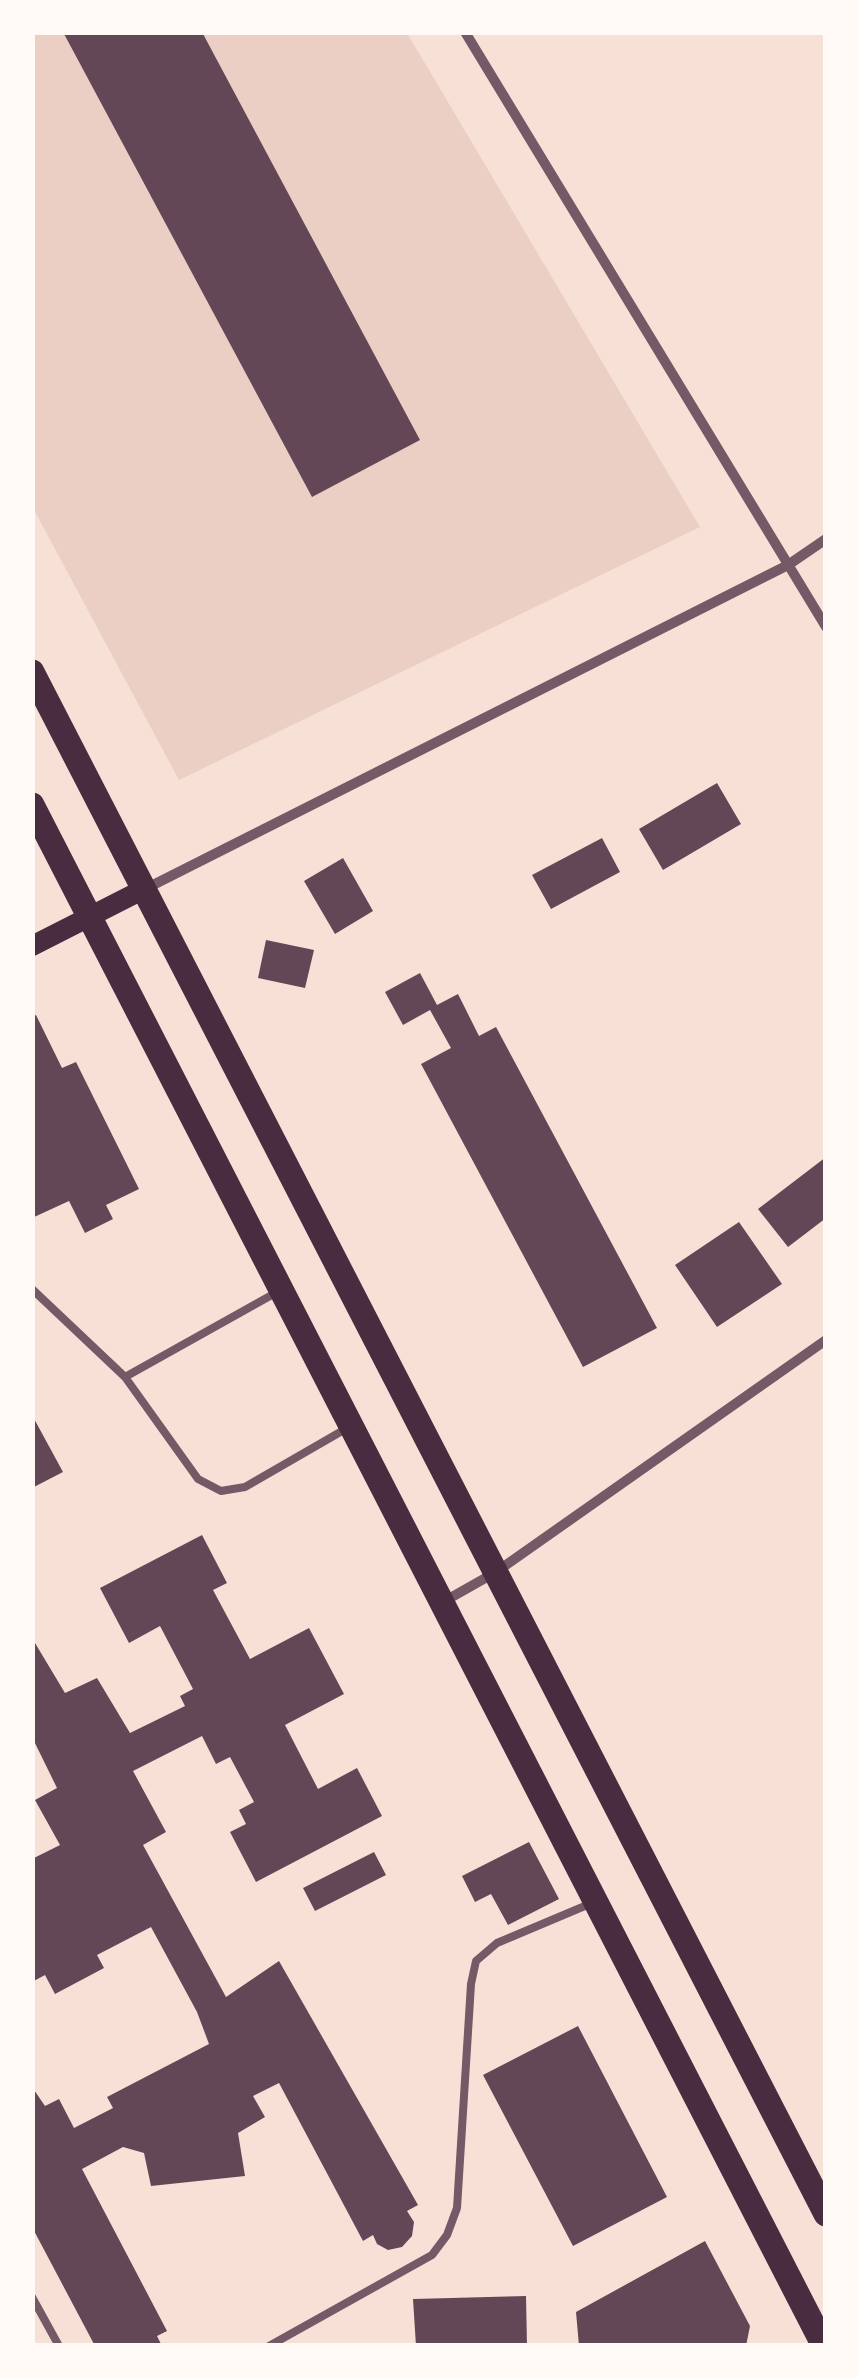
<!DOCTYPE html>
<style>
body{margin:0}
#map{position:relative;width:858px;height:2378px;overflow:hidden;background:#f7e1d7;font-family:"IBM Plex Serif",serif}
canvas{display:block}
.frame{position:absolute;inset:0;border:35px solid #fffaf5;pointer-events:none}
</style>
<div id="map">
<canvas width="858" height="2378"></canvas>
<div class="frame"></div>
</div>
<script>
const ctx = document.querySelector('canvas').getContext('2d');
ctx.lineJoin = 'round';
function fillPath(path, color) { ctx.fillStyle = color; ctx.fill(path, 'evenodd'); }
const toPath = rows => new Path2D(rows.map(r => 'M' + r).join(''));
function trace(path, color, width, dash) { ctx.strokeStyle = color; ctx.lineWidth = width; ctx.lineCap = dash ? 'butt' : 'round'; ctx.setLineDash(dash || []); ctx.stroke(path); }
const green = toPath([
 [32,33,407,33,700,527,179,780,33,508]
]);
const building = toPath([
 [63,32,202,32,420,440,312,497],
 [717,783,741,824,663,870,639,829],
 [602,838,620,872,551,909,532,875],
 [343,858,373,911,335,934,304,881],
 [266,940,314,950,305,988,258,978],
 [420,973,437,1005,458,994,479,1036,496,1027,657,1328,583,1367,421,1064,451,1048,430,1010,403,1025,385,992],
 [36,1015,62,1068,76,1062,139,1189,106,1205,113,1219,85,1233,69,1201,32,1218,32,1017],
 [826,1157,826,1218,788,1247,758,1209],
 [739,1222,782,1284,717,1327,675,1265],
 [32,1415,63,1472,32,1488],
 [202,1535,227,1583,213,1590,250,1659,309,1628,344,1694,285,1725,318,1789,357,1768,382,1816,256,1882,230,1832,246,1824,239,1810,254,1802,230,1757,216,1764,202,1736,133,1771,166,1832,143,1845,226,1997,279,1961,418,2205,407,2211,414,2222,412,2236,402,2247,388,2250,377,2244,373,2235,363,2241,279,2083,253,2096,265,2117,238,2133,245,2176,151,2186,144,2153,123,2147,82,2169,167,2331,157,2336,162,2346,95,2346,32,2227,32,2087,45,2106,59,2099,74,2128,113,2108,107,2097,209,2044,197,2012,151,1927,97,1955,104,1968,55,1994,45,1975,32,1982,32,1859,60,1845,35,1800,57,1788,32,1737,32,1638,65,1693,97,1678,130,1733,185,1706,180,1696,193,1689,160,1626,129,1643,100,1588],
 [529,1842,559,1899,508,1925,491,1894,475,1902,462,1876],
 [374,1852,386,1875,315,1911,303,1888],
 [578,2026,667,2197,573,2246,483,2075],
 [705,2241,750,2326,746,2346,579,2346,576,2312],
 [526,2296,527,2346,416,2346,413,2299]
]);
const service = toPath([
 [32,1289,125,1377,198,1479,221,1491,245,1487,349,1427],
 [125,1377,279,1291],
 [32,2297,59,2346],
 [269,2346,432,2255,447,2235,457,2208,471,1984,476,1961,497,1943,592,1903]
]);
const minor = toPath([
 [465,32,826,627],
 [147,888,788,565,826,539],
 [443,1602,496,1572,826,1340]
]);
const secondary = toPath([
 [32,946,146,888]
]);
const primary = toPath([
 [32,672,826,2214],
 [32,805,824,2346]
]);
fillPath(green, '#ebcfc5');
fillPath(building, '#644757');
trace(service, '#755966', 8);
trace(minor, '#755966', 10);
trace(secondary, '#4a2c40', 20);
trace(primary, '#4a2c40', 25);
</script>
